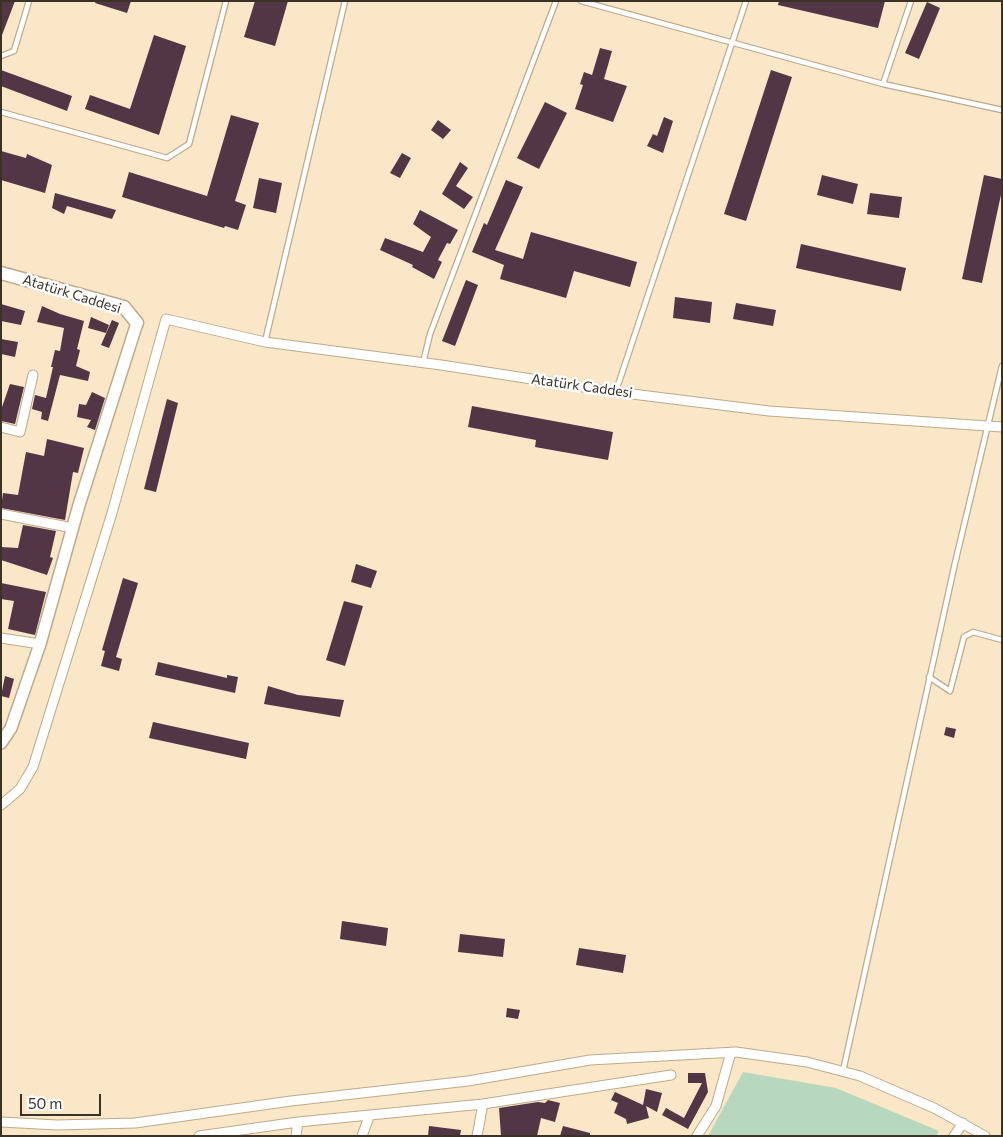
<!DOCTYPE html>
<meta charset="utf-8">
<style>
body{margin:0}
#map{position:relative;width:1003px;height:1137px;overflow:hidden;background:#f9e7c7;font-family:Commissioner,sans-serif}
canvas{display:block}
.frame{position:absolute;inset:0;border:2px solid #393225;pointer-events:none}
.scale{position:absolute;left:20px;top:1094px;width:81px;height:22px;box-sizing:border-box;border:2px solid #393225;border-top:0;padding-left:6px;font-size:15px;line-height:18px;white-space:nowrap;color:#393225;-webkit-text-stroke:4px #fff;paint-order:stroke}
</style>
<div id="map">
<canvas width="1003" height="1137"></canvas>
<div class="frame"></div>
<div class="scale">50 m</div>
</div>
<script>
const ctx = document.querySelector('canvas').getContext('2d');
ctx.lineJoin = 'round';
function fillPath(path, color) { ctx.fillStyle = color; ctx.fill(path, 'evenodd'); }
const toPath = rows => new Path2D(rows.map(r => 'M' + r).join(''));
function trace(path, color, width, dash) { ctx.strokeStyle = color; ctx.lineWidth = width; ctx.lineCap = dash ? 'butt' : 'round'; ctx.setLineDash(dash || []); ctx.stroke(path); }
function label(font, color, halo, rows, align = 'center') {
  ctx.font = font + ' Commissioner,sans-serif'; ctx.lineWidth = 5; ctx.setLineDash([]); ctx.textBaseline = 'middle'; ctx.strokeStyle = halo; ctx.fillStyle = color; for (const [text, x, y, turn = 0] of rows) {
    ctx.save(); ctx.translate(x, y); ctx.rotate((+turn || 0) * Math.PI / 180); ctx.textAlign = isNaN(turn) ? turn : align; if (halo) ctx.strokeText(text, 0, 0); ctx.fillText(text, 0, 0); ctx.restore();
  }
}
const green = toPath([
 [743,1072,836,1088,939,1131,936,1136,708,1136]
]);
const building = toPath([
 [1,1,15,1,2,35,1,35],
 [96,1,131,1,127,13,95,3],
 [255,1,288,1,275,46,244,37],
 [779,1,885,1,878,28,778,5],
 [927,2,940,8,919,59,905,53],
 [154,35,186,46,159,135,85,109,90,95,130,109],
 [600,48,612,51,604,79,627,86,613,122,575,109,583,85,580,84,584,72,592,75],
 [1,70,72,96,67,111,1,86],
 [771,70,792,77,746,221,724,214],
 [545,102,567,113,539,169,517,158],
 [231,115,259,123,235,201,246,205,238,230,225,226,224,228,122,197,129,172,207,196],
 [664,117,673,121,663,153,647,146,653,134,657,136],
 [438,120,451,130,443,139,431,130],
 [1,151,26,158,27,154,52,165,45,193,1,180],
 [402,153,411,158,400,178,390,173],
 [460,162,468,168,456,186,473,197,464,209,442,194],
 [822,175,858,184,853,204,817,195],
 [984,175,1002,179,1002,190,982,283,962,279],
 [259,178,282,183,276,213,253,208],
 [506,180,523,187,495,250,523,259,531,232,637,262,630,287,574,271,566,298,500,279,504,265,472,252,484,223,487,225],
 [55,193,116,210,112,219,67,206,64,214,52,208],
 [870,193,902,197,899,218,867,214],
 [420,210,458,230,450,244,447,243,438,260,442,262,434,279,412,267,413,265,380,250,385,238,423,252,431,237,413,224],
 [801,244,906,268,901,291,796,268],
 [466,280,478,285,455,346,442,341],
 [675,297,712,302,710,323,673,318],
 [736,303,776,310,773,326,733,319],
 [1,304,25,311,21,325,1,321],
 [42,306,60,314,84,321,77,349,80,350,76,366,90,372,88,381,60,375,48,421,41,419,42,412,32,409,35,395,46,398,53,367,51,367,55,350,60,351,64,328,37,322],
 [91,317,109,325,106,333,88,328],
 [112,320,119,323,109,348,101,345],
 [1,339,18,342,15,357,1,354],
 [10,384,24,387,15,424,1,421,1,410],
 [92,392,105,398,95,430,87,427,91,420,77,417,79,404,86,405],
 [167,399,178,403,156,492,144,489],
 [472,406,613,432,608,460,535,447,536,440,468,427],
 [47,439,84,448,78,473,73,472,65,520,1,508,3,493,18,495,26,452,44,456],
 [23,525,56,531,50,557,53,558,47,575,1,560,1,547,18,548],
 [356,564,377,571,371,588,351,582],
 [123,578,138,583,116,657,122,659,119,671,101,666,105,651,102,650],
 [1,583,46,592,35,635,8,629,14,601,1,599],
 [344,601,363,606,345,666,326,660],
 [158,662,227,678,227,675,238,677,235,693,155,675],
 [5,676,14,679,9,698,1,696],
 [268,686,298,695,344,700,340,717,264,704],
 [153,722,249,743,246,759,149,738],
 [946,727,956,729,954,738,944,735],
 [342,921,388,928,386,946,340,939],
 [460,934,505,939,503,957,458,952],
 [579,948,626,955,623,973,576,965],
 [507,1008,520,1010,518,1019,506,1017],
 [688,1073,705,1073,708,1092,688,1129,662,1115,666,1108,684,1118,702,1083,688,1083],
 [646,1089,662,1093,657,1112,646,1106,649,1118,627,1124,626,1119,614,1113,618,1103,611,1100,615,1092,643,1105],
 [548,1100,560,1103,555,1122,541,1118,537,1136,501,1136,499,1108,538,1102,545,1103],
 [429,1126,461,1130,460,1136,428,1136],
 [563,1126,590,1133,590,1136,560,1136]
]);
const service = toPath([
 [581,1,883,84,1002,110],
 [1,56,14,51,29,1],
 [883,84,911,1],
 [1,112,167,158,189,144,226,1],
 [265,342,345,1],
 [423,363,430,334,556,1],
 [616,391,746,1],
 [929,677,950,691,964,637,973,632,1002,640],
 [843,1071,955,563,1002,366]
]);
const minor = toPath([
 [1,427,20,432,33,375],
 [1,514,73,528],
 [1,638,40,644],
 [1,805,20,789,33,767,112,513,166,319,265,342,441,365,616,392,769,411,1002,427],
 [1,1122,57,1125,135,1123,291,1101,468,1081,590,1060,736,1052,807,1062,860,1076,934,1108,985,1136],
 [199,1136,298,1122,483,1104,671,1075],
 [296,1136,298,1122],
 [362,1136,369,1117],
 [477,1136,483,1104],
 [697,1136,716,1106,731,1052],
 [954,1136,963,1123]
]);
const tertiary = toPath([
 [1,743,11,728,40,644,79,505,137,323]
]);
const secondary = toPath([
 [1,273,124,307,137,323]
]);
const streetNames = [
 ["Atatürk Caddesi",72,294,17],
 ["Atatürk Caddesi",582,386,8]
];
fillPath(green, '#b8d7bf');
fillPath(building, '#533646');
trace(service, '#bcab8c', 7);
trace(minor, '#bcab8c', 11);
trace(tertiary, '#bcab8c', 14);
trace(secondary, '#bcab8c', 15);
trace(service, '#fff', 4.5);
trace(minor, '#fff', 9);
trace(tertiary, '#fff', 11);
trace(secondary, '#fff', 12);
label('14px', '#393225', '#fff', streetNames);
</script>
